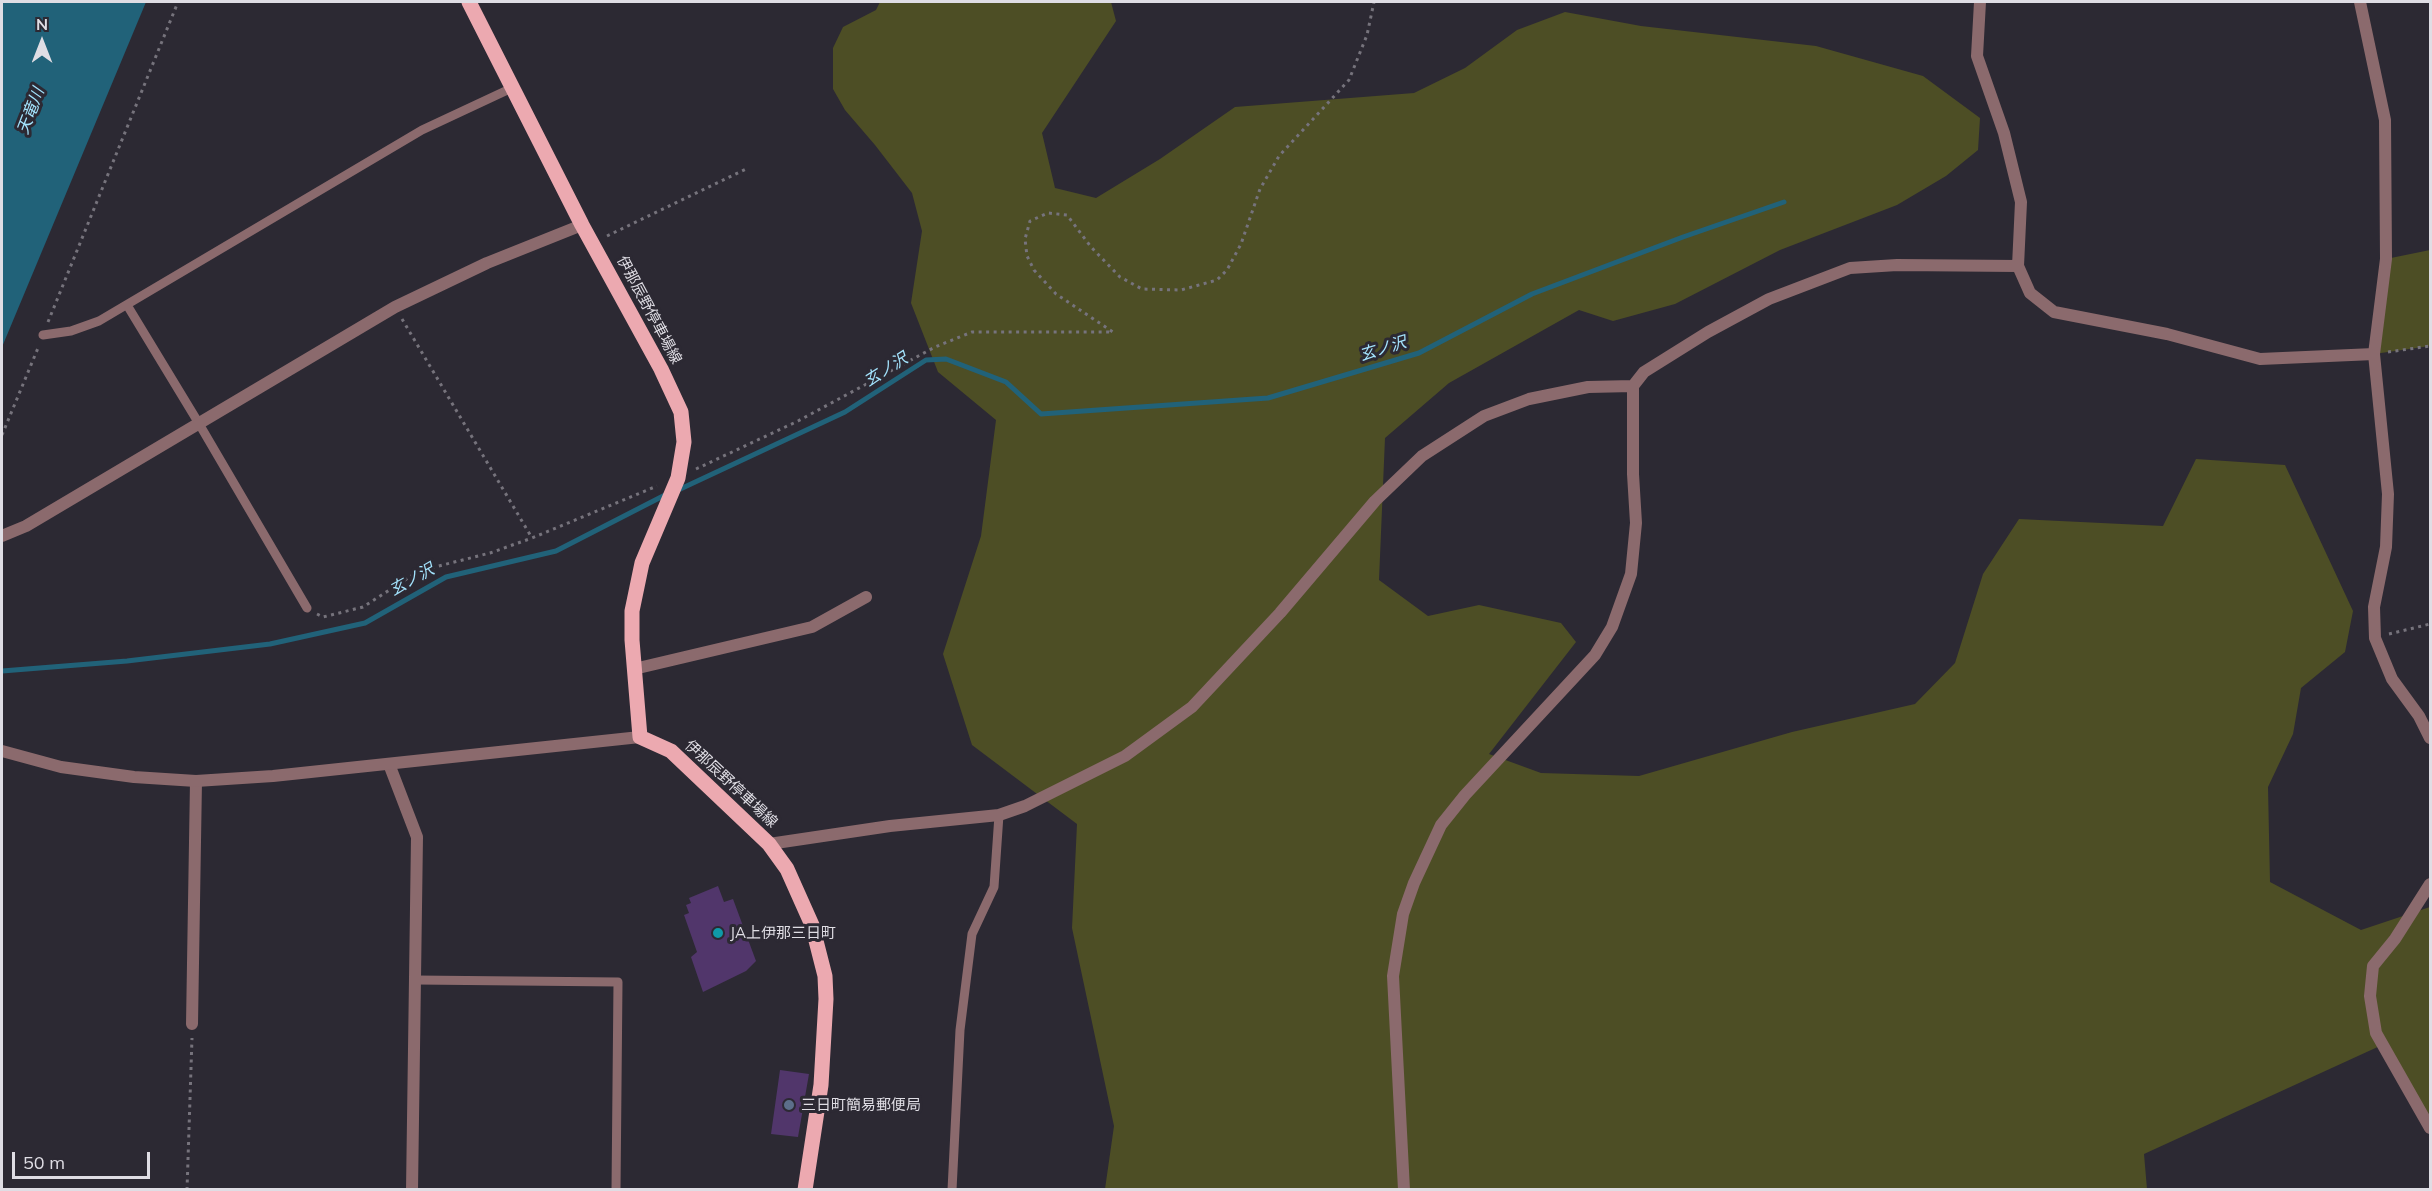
<!DOCTYPE html>
<meta charset="utf-8">
<style>
body{margin:0}
#map{position:relative;width:2432px;height:1191px;overflow:hidden;background:#2c2933;font-family:Mulish,sans-serif}
canvas{display:block}
.frame{position:absolute;inset:0;border:3px solid #dfdde4;pointer-events:none}
.north{position:absolute;left:12px;top:12px;width:60px;height:60px;-webkit-text-stroke:4px #2c2933;paint-order:stroke;rotate:0deg;font-size:16px;font-weight:700;line-height:24px;text-align:center;color:#dfdde4}
.north::after{content:'';display:block;margin:auto;width:21px;height:27px;background:#dfdde4;clip-path:polygon(50% 0,100% 100%,50% 72%,0 100%)}
.scale{position:absolute;left:12px;top:1152px;width:138px;height:27px;box-sizing:border-box;border:3px solid #dfdde4;border-top:0;padding-left:8px;font-size:18px;line-height:21px;white-space:nowrap;color:#dfdde4;-webkit-text-stroke:4px #2c2933;paint-order:stroke}
</style>
<div id="map">
<canvas width="2432" height="1191"></canvas>
<div class="frame"></div>
<div class="north">N</div>
<div class="scale">50 m</div>
</div>
<script>
const ctx = document.querySelector('canvas').getContext('2d');
ctx.lineJoin = 'round';
function fillPath(path, color) { ctx.fillStyle = color; ctx.fill(path, 'evenodd'); }
const toPath = rows => new Path2D(rows.map(r => 'M' + r).join(''));
function trace(path, color, width, dash) { ctx.strokeStyle = color; ctx.lineWidth = width; ctx.lineCap = dash ? 'butt' : 'round'; ctx.setLineDash(dash || []); ctx.stroke(path); }
function label(font, color, halo, rows, align = 'center') {
  ctx.font = font + ' Mulish,"Noto Sans JP",sans-serif'; ctx.lineWidth = 6; ctx.setLineDash([]); ctx.textBaseline = 'middle'; ctx.strokeStyle = halo; ctx.fillStyle = color; for (const [text, x, y, turn = 0] of rows) {
    ctx.save(); ctx.translate(x, y); ctx.rotate((+turn || 0) * Math.PI / 180); ctx.textAlign = isNaN(turn) ? turn : align; if (halo) ctx.strokeText(text, 0, 0); ctx.fillText(text, 0, 0); ctx.restore();
  }
}
const green = toPath([
 [880,2,1111,2,1116,21,1042,133,1055,188,1096,198,1160,159,1235,107,1414,93,1465,68,1517,30,1565,12,1641,26,1816,46,1923,76,1980,118,1978,150,1946,176,1897,205,1780,250,1675,304,1613,321,1579,310,1449,383,1385,438,1379,580,1428,616,1479,605,1561,623,1576,642,1489,754,1541,773,1639,776,1792,732,1915,704,1955,663,1983,574,2019,519,2163,526,2196,459,2285,465,2353,611,2345,652,2301,688,2293,734,2268,787,2270,882,2361,930,2430,907,2430,1128,2382,1045,2144,1154,2147,1189,1105,1189,1114,1126,1072,928,1077,824,972,745,943,654,981,536,996,420,938,372,911,303,922,231,912,193,875,145,845,110,833,89,833,48,843,27,876,10],
 [2430,250,2430,346,2374,354,2386,259]
]);
const water = toPath([
 [2,2,146,2,2,347]
]);
const stream = toPath([
 [676,491,845,412,926,360,946,359,1006,382,1041,414,1268,398,1419,353,1532,294,1683,237,1784,202],
 [2,671,127,661,270,644,365,623,446,577,556,551,667,494]
]);
const building = toPath([
 [718,886,724,902,733,899,756,961,746,971,703,992,691,957,697,952,684,915,689,913,686,905,691,903,689,898],
 [780,1070,809,1074,798,1137,771,1134]
]);
const path = toPath([
 [607,236,746,169],
 [402,319,532,538,657,486],
 [48,322,178,2],
 [2388,352,2430,346],
 [2,435,38,348],
 [696,469,798,421,935,347,972,332,1113,332,1056,294,1034,270,1027,256,1025,239,1030,221,1048,213,1067,215,1091,247,1120,277,1142,289,1181,290,1217,280,1227,270,1241,244,1260,189,1279,156,1349,80,1367,35,1374,2],
 [317,614,323,617,363,607,419,571,490,553,532,538],
 [2389,634,2430,624],
 [187,1190,192,1038]
]);
const service = toPath([
 [127,305,198,422,307,608],
 [43,335,71,331,99,321,422,130,514,87],
 [416,980,618,982,616,1190],
 [952,1190,960,1030,972,934,994,887,999,815]
]);
const minor = toPath([
 [1980,2,1977,56,2004,133,2021,202,2018,266,2030,293,2054,312,2167,334,2260,359,2374,354],
 [2360,2,2385,120,2386,259,2374,354,2388,494,2386,547,2374,607,2375,638,2392,679,2419,716,2430,738],
 [2,536,26,526,395,307,487,263,582,225],
 [634,669,812,627,866,597],
 [389,764,417,837,412,1190],
 [769,844,890,826,999,815,1025,806,1125,756,1192,707,1280,613,1375,501,1422,456,1484,416,1529,399,1588,387,1633,386],
 [2430,884,2395,939,2373,966,2370,996,2376,1033,2430,1128],
 [192,1024,196,781],
 [1404,1190,1393,976,1403,914,1414,883,1441,825,1465,795,1595,655,1612,627,1631,574,1636,523,1633,474,1633,386,1644,372,1708,332,1769,299,1850,268,1897,265,2018,266]
]);
const tertiary = toPath([
 [2,751,61,767,134,777,196,781,273,776,640,737]
]);
const primary = toPath([
 [469,2,582,225,661,369,681,412,684,442,678,478,642,563,632,611,632,640,640,737,671,751,769,844,787,869,812,925,825,976,826,999,821,1085,805,1190]
]);
const markers = [
 [718,933,6,"#0f9aa8"],
 [789,1105,6,"#5c6f8a"]
];
const streetNames = [
 ["伊那辰野停車場線",649,310,62],
 ["伊那辰野停車場線",731,784,43]
];
const poiNames = [
 ["JA上伊那三日町",730,933],
 ["三日町簡易郵便局",801,1105]
];
const waterNames = [
 ["天竜川",31,111,-69],
 ["玄ノ沢",1383,349,-17],
 ["玄ノ沢",886,370,-32],
 ["玄ノ沢",412,580,-29]
];
fillPath(green, '#4d4e25');
fillPath(water, '#216279');
trace(stream, '#216279', 5);
fillPath(building, '#51366b');
trace(path, '#76737c', 3, [3, 4.5]);
trace(service, '#8b6a6d', 9);
trace(minor, '#8b6a6d', 12);
trace(tertiary, '#8b6a6d', 12);
trace(primary, '#eca9b0', 15);
for (const [x, y, r, color] of markers) { const dot = new Path2D(); dot.arc(x, y, r, 0, 2 * Math.PI); ctx.fillStyle = color; ctx.fill(dot); trace(dot, '#2c2933', 2); }
label('15px', '#dfdde4', '#2c2933', streetNames);
label('15px', '#dfdde4', '#2c2933', poiNames, 'left');
label('italic 16px', '#a4e4fe', '#2c2933', waterNames);
</script>
